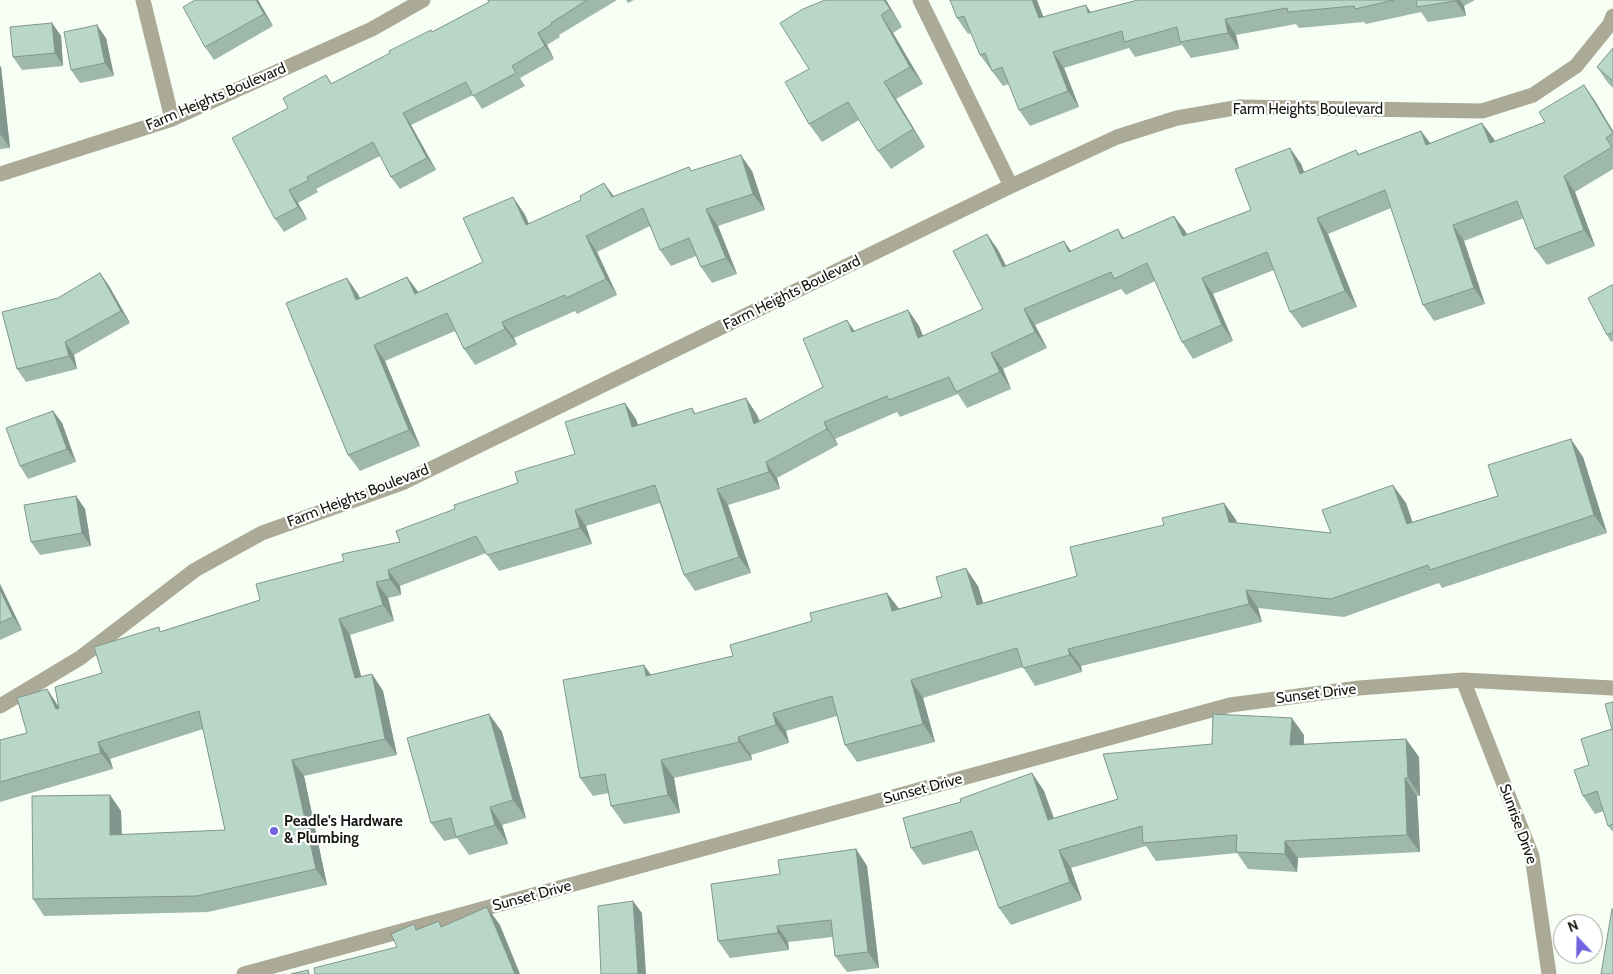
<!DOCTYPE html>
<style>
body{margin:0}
#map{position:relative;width:1613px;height:974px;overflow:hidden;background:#f7fef4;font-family:Cabin,sans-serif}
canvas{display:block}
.north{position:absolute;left:1553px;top:914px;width:50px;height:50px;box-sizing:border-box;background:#fff;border:1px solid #a0a29f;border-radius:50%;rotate:339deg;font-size:14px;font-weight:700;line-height:20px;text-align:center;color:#11170e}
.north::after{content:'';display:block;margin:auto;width:18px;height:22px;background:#7063dd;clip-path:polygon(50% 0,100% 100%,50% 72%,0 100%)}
</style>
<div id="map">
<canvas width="1613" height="974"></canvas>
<div class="north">N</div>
</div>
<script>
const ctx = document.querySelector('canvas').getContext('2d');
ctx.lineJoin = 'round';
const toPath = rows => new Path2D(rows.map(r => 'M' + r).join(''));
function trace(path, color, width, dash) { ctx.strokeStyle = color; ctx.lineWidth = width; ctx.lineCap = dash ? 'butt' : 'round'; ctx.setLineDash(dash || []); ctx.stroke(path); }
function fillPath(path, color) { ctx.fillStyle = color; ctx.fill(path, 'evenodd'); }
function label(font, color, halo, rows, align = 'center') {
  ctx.font = font + ' Cabin,sans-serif'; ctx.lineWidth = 4.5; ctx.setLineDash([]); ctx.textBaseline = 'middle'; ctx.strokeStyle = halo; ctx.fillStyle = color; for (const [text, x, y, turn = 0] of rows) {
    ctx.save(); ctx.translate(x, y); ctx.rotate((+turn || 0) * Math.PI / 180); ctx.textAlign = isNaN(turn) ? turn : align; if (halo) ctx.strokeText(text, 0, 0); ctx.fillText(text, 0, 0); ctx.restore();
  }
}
const street = toPath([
 [143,0,172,119],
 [920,0,1011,186],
 [0,174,172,119,372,29,423,0],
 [1463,680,1532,856,1549,974],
 [0,706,80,658,195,570,262,533,402,483,1011,186,1117,137,1177,118,1240,107,1482,111,1533,95,1576,66,1610,24,1613,16],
 [244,974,1230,705,1359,688,1463,680,1613,688]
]);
const wall = toPath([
 [258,0,273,26,214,60,205,47],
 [488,0,617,0,559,35,560,37,547,45,554,59,520,78,525,86,482,109,473,95,411,125,436,170,400,189,391,177,380,156,316,189,318,192,298,203,307,219,284,232,275,219,288,108,326,75,332,84,489,2],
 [626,0,634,0,628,3],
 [886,0,902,27,893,33,923,84,896,99,925,147,891,169,878,151,859,120,822,142,809,124,809,69],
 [950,0,1043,17,1091,12,1138,0,1475,0,1464,6,1466,16,1428,22,1421,12,1366,24,1364,22,1299,28,1296,24,1236,35,1239,49,1191,58,1182,45,1135,57,1129,48,1064,68,1079,107,1030,126,1019,110,1009,84,1003,86,980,55,971,33,968,34,957,18],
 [52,23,61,36,63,66,22,70,13,57],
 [106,38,114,76,80,83,71,70],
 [1613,48,1613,88,1608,83,1597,67],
 [0,66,1,67,10,148,0,149],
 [1584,85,1595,101,1613,131,1613,169,1575,192,1595,246,1547,265,1535,249,1524,218,1464,241,1485,304,1434,321,1423,305,1391,208,1328,234,1357,307,1302,328,1290,312,1274,270,1213,294,1233,341,1193,359,1182,342,1155,281,1126,295,1121,289,1035,325,1047,348,1003,369,1011,389,967,408,958,394,900,417,897,412,835,439,838,445,777,478,780,489,728,505,751,573,695,591,684,575,660,503,586,526,592,544,499,571,486,553,400,586,401,595,388,598,394,621,350,635,361,677,372,674,383,691,397,755,304,776,327,885,208,912,44,916,33,899,110,795,121,811,122,835,225,830,203,729,110,759,113,769,0,802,0,740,27,733,47,689,59,707,102,673,162,631,260,600,344,561,400,542,455,509,518,483,575,454,636,419,638,425,692,408,696,414,746,398,757,415,760,421,823,387,854,331,908,310,919,326,923,336,983,309,987,234,998,250,1006,266,1064,241,1071,251,1118,229,1124,238,1174,216,1187,235,1251,210,1290,148,1301,164,1304,172,1356,150,1359,154,1421,131,1430,143,1482,123,1495,142,1545,122],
 [689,167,692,171,752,171,765,210,718,226,737,274,712,283,701,267,696,256,671,266,660,250,650,226,597,252,617,295,577,314,575,311,514,338,517,345,475,365,464,349,455,331,385,361,420,446,360,471,348,455,358,294,360,298,407,277,418,292,483,262,524,213,529,224,614,196],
 [100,273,109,286,130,323,74,355,77,369,26,382,17,369,58,298],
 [1613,287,1613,341,1611,342,1607,335],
 [53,411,62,423,76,462,28,479,20,466],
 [1583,457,1607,533,1442,588,1439,583,1344,617,1258,608,1262,622,1081,666,1082,672,1035,686,1023,667,923,698,935,742,857,762,845,745,837,716,786,731,789,743,751,755,752,760,674,778,680,813,624,824,611,806,609,793,593,796,580,778,651,675,733,656,978,586,983,603,1077,576,1164,525,1224,503,1236,520,1237,523,1331,533,1406,503,1412,522,1498,496],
 [76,496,85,509,91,546,40,555,31,542],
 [0,584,22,630,0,640],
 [1613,702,1613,832,1608,826,1604,811,1595,814,1583,796,1612,729],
 [489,714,502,732,526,818,502,825,508,844,469,855,457,838,444,841,431,823],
 [1304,735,1304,744,1406,739,1419,757,1420,796,1417,796,1420,852,1298,858,1297,872,1248,869,1237,853,1156,861,1146,846,1071,868,1082,900,1011,925,999,908,978,850,923,865,911,848,961,802,1032,773,1044,791,1054,818,1118,799],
 [856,849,867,866,879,968,847,972,835,956,833,937,788,942,789,950,730,958,718,941,780,874]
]);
const shadedWall = toPath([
 [256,0,258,0,273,26,264,14],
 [884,0,886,0,902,27],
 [1032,0,1037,0,1050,34,1039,18],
 [1455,0,1460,0,1464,6,1466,16],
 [1086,5,1096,20,1088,13],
 [881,15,893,33,923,84,910,67],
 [1225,19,1236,35,1239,49,1228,33],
 [52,23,61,36,63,66,55,53],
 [97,25,106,38,114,76,105,63],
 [538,33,547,45,554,59,545,46],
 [1053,52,1064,68,1079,107,1068,91],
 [0,66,1,67,10,148,1,135,0,122],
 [884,82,896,99,925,147,913,129],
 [1584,85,1595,101,1613,131,1613,133],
 [403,113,411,125,436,170,427,158],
 [1482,123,1494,139,1501,160,1490,143],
 [1421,131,1433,147,1426,145],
 [1290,148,1301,164,1311,190,1300,174],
 [741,155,752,171,765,210,753,194],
 [1564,176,1575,192,1595,246,1584,230],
 [604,183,616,199,612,197],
 [289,190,298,203,307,219,298,207],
 [513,197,524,213,537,241,526,225],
 [706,209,718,226,737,274,726,258],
 [1174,216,1186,232,1195,252,1183,236],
 [1317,218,1328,234,1357,307,1345,291],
 [1453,225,1464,241,1485,304,1474,288],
 [987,234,998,250,1015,284,1003,267],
 [586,236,597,252,617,295,606,279],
 [1064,241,1075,257,1069,252],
 [100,273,109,286,130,323,121,311],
 [407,277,419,293,415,294],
 [347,278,358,294,367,316,356,300],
 [1202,278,1213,294,1233,341,1222,325],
 [1024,309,1035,325,1047,348,1035,332],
 [908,310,919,326,930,354,918,338],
 [847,320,858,336,852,332],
 [502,322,514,338,517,345,505,329],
 [65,342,74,355,77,369,69,356],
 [374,345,385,361,420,446,409,430],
 [991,353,1003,369,1011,389,1000,372],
 [746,398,757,415,765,440,754,424],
 [625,403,636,419,644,443,632,427],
 [53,411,62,423,76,462,67,449],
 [824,422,835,439,838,445,827,429],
 [1571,439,1583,457,1607,533,1594,515],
 [766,462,777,478,780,489,769,472],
 [1393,485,1406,503,1419,541,1407,524],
 [717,489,728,505,751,573,739,557],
 [76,496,85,509,91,546,82,533],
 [1224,503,1236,520,1241,540,1229,522],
 [575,510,586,526,592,544,580,528],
 [966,568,978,586,989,622,977,605],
 [388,570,400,586,401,595,390,579],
 [376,582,388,598,394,621,383,605],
 [0,584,22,630,13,617,0,590],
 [1246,590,1258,608,1262,622,1249,604],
 [887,593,900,610,892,611],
 [339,619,350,635,366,694,355,678],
 [1068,649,1081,666,1082,672,1070,655],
 [644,665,657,683,646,676],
 [372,674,383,691,397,755,385,739],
 [911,680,923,698,935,742,923,724],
 [47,689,58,706,67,725,56,709],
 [773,713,786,731,789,743,776,725],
 [489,714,502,732,526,818,513,800],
 [1292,718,1304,735,1303,762,1290,745],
 [738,737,751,755,752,760,739,742],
 [1406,739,1419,757,1420,796,1408,778],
 [98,742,110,759,113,769,101,753],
 [292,760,304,776,327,885,316,869],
 [661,760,674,778,680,813,668,795],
 [1032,773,1044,791,1060,837,1048,820],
 [1405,778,1417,796,1420,852,1407,835],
 [110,795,121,811,122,851,110,835],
 [490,807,502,825,508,844,495,825],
 [1285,841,1298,858,1297,872,1285,854],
 [856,849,867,866,879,968,868,952],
 [1059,850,1071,868,1082,900,1070,882],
 [633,901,642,913,646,974,638,974],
 [487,907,500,925,520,974,515,974],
 [777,926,788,942,789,950,778,933]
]);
const building = toPath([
 [195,0,256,0,264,14,205,47,183,7,195,0],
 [488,0,587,0,551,23,552,24,538,33,545,46,512,66,516,73,473,96,466,82,403,113,427,158,391,177,373,142,307,177,309,180,289,190,298,207,275,219,232,138,288,108,283,98,326,75,331,84,390,53,389,51,431,30,432,32,489,2,488,0],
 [825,0,884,0,890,9,881,15,910,67,884,82,913,129,878,151,848,102,809,124,785,82,809,69,780,23,803,9,825,0],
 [950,0,1032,0,1039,18,1086,5,1088,13,1138,0,1394,0,1355,9,1354,6,1288,12,1287,8,1225,19,1228,33,1180,42,1177,27,1124,42,1122,31,1053,52,1068,91,1019,110,1002,67,992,71,985,53,980,55,964,16,957,18,950,0],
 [1416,0,1455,0,1455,1,1417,7,1416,0],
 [52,23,55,53,13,57,10,27,52,23],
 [97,25,105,63,71,70,64,32,97,25],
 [1613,48,1613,81,1597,67,1613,48],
 [1584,85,1613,133,1606,138,1612,147,1564,176,1584,230,1535,249,1517,201,1453,225,1474,288,1423,305,1385,190,1317,218,1345,291,1290,312,1267,252,1202,278,1222,325,1182,342,1147,263,1114,279,1111,272,1024,309,1035,332,991,353,1000,372,956,392,949,377,889,400,887,396,824,422,827,429,766,462,769,472,717,489,739,557,684,575,655,485,575,510,580,528,487,555,476,536,388,570,390,579,376,582,383,605,339,619,355,678,372,674,385,739,292,760,316,869,197,896,33,899,32,796,110,795,110,835,225,830,199,711,98,742,101,753,0,782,0,740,27,733,17,698,47,689,56,709,59,708,55,687,102,673,94,647,159,627,160,632,260,600,256,584,344,561,342,554,400,542,396,531,455,509,454,505,518,483,515,472,575,454,565,422,625,403,632,427,692,408,694,414,746,398,754,424,823,387,803,339,847,320,852,332,908,310,918,338,983,309,953,251,987,234,1003,267,1064,241,1069,252,1118,229,1122,239,1174,216,1183,236,1251,210,1235,169,1290,148,1300,174,1356,150,1358,155,1421,131,1426,145,1482,123,1490,143,1545,122,1539,112,1584,85],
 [0,122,1,135,0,135,0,122],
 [741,155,753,194,706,209,726,258,701,267,689,238,660,250,643,208,586,236,606,279,566,298,565,295,502,322,505,329,464,349,447,313,374,345,409,430,348,455,286,303,347,278,356,300,407,277,415,294,483,262,463,218,513,197,526,225,581,200,580,196,604,183,612,197,689,167,691,171,741,155],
 [100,273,121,311,65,342,69,356,17,369,2,312,58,298,100,273],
 [1612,285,1613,287,1613,332,1607,335,1588,298,1612,285],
 [53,411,67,449,20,466,6,428,53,411],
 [1571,439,1594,515,1430,570,1428,565,1331,599,1246,590,1249,604,1068,649,1070,655,1023,668,1017,648,911,680,923,724,845,745,832,696,773,713,776,725,738,737,739,742,661,760,668,795,611,806,605,774,580,778,563,680,644,665,646,676,733,656,730,645,812,621,810,613,887,593,892,611,942,597,936,577,966,568,977,605,1077,576,1070,547,1164,525,1162,518,1224,503,1229,522,1331,533,1322,510,1393,485,1407,524,1498,496,1488,465,1571,439],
 [76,496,82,533,31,542,24,505,76,496],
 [0,590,13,617,0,623,0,590],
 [1613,702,1613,824,1608,826,1597,791,1583,796,1574,770,1589,765,1581,739,1612,729,1605,704,1613,702],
 [489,714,513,800,490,807,495,825,456,837,451,818,431,823,407,738,489,714],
 [1213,714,1292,718,1290,745,1406,739,1408,778,1405,778,1407,835,1285,841,1285,854,1236,852,1237,835,1143,843,1142,826,1059,850,1070,882,999,908,972,831,911,848,903,818,961,802,960,799,1032,773,1048,820,1118,799,1103,754,1212,744,1213,714],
 [856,849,868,952,835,956,831,920,777,926,778,933,718,941,711,884,780,874,778,860,856,849],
 [633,901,638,974,601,974,598,906,633,901],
 [487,907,515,974,315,974,314,968,397,947,391,934,414,924,416,930,439,921,441,927,487,907],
 [1612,909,1613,909,1613,974,1601,974,1612,909],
 [308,970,309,974,291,974,308,970]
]);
const markers = [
 [274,831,5,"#7063dd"]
];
const streetNames = [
 ["Farm Heights Boulevard",216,97,-23],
 ["Farm Heights Boulevard",1308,110],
 ["Farm Heights Boulevard",792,293,-26],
 ["Farm Heights Boulevard",358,496,-21],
 ["Sunset Drive",1316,694,-7],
 ["Sunset Drive",923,789,-15],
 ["Sunrise Drive",1518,824,70],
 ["Sunset Drive",532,896,-15]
];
const poiNames = [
 ["Peadle's Hardware",284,822],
 ["& Plumbing",284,839]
];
trace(street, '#abaa97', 15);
fillPath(wall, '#9eb9ac');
fillPath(shadedWall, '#81968c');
fillPath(building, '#b8d7c8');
trace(building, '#81968c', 1);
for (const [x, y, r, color] of markers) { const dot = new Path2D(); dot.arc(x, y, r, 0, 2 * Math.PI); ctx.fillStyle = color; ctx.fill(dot); trace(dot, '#fff', 2); }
label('15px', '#11170e', '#fff', streetNames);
label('bold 15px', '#11170e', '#fff', poiNames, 'left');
</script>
